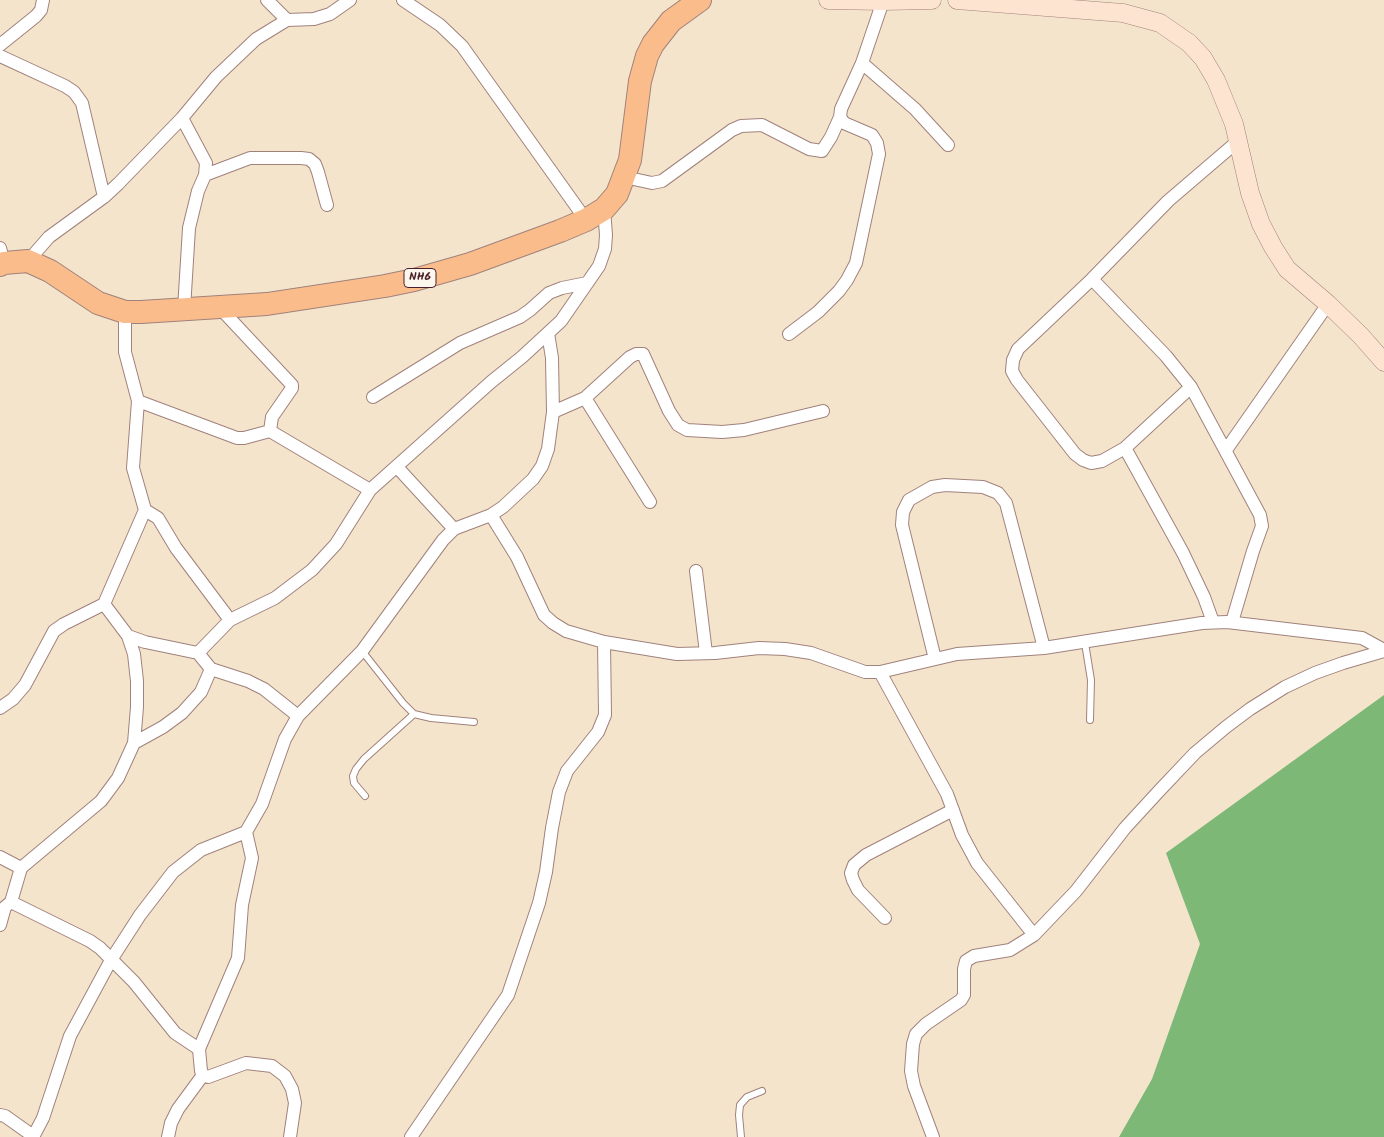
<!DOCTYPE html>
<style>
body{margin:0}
canvas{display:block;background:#f5e4cc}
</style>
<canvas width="1384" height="1137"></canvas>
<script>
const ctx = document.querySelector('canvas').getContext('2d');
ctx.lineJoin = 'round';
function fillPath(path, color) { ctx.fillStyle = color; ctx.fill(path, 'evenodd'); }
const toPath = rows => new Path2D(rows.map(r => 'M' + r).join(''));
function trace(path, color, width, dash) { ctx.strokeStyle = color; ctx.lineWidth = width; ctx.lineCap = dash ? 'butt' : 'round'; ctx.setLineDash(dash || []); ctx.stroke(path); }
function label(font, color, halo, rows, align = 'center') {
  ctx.font = font + ' Kalam,sans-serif'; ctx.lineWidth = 5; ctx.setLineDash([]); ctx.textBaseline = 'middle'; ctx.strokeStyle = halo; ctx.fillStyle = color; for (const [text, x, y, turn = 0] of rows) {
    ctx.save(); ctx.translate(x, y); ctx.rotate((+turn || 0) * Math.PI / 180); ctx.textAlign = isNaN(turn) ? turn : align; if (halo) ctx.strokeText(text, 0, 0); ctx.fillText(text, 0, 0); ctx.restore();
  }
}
const forest = toPath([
 [1384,695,1384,1137,1119,1137,1152,1079,1200,944,1166,853]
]);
const lane = toPath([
 [1085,643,1091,680,1090,720],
 [362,651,403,703,414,714,431,718,474,722],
 [365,796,354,783,353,776,356,769,364,759,414,714],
 [741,1137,739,1115,740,1105,747,1097,762,1091]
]);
const street = toPath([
 [267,0,287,20],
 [403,0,440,25,462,46,586,220],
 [0,45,36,16,41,10,43,0],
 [0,56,65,86,74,92,82,103,104,197],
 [862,63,915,109,948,145],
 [182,118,206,163,205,175,198,191,189,228,184,309],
 [205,175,250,158,301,158,309,159,315,164,318,172,327,205],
 [624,177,652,183,662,181,732,130,741,126,762,125,809,149,822,151,831,137,840,117],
 [0,248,4,263],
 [28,261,49,237,104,197,118,184,182,118,216,77,256,39,287,20,314,19,330,14,350,0],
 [1092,279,1166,356,1191,387,1260,515,1262,526,1253,551,1232,622],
 [219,307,292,385,292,388,272,417,270,431],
 [789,334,818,312,839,291,847,280,856,263,879,154,877,143,872,135,844,123,840,117,841,109,862,63,883,1],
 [1191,387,1125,448,1102,461,1091,463,1083,460,1075,454,1017,380,1012,371,1013,360,1018,349,1092,279,1168,201,1238,141],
 [373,397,460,343,520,317,530,310,549,293,562,288,587,283],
 [585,398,650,502],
 [138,401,237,438,244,438,270,431,370,490],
 [553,412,585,398,630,357,636,354,643,354,669,411,678,425,687,430,722,432,744,430,823,411],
 [1125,448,1183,553,1204,597,1213,622],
 [1226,450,1328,304],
 [397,467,454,529],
 [145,510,158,518,176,548,230,620],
 [491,515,517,557,544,615,553,623,566,631,604,642,677,654,715,653,759,648,785,649,811,653,865,672,880,672,957,654,1044,648,1202,623,1227,622,1362,638,1384,650],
 [696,571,706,653],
 [128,636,145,642,198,653,211,669,248,681,264,689,298,716],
 [198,653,230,620,275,598,312,570,336,544,370,490,491,382,522,357,561,321,599,266,605,249,606,235,604,209],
 [935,659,902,525,903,512,909,500,932,487,945,485,983,487,998,493,1006,503,1044,648],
 [880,672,947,794,962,835,977,863,1034,935],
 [0,708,13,699,25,685,54,631,64,624,104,604,145,510,133,468,138,401,125,352,125,312],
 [134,743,163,727,182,713,201,692,211,669],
 [246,832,252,858,242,905,238,958,199,1049,201,1071,203,1075,208,1077,246,1063,272,1066,285,1076,292,1089,295,1103,290,1137],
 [0,857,21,868],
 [11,902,90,941,100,948,134,982,175,1033,199,1049],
 [885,918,858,890,853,880,851,873,854,865,866,855,953,810],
 [0,925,5,907,11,902,21,868,101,801,118,778,134,743,137,707,137,681,134,654,128,636,104,604],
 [0,1115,5,1116,33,1136],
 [33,1137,43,1118,70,1036,111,960,140,915,173,872,201,850,246,832,262,804,285,739,298,716,362,651,443,540,454,529,491,515,503,507,533,479,542,466,548,449,553,412,552,358,548,333],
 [168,1137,171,1123,178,1109,203,1075],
 [411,1137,508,995,539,903,546,872,552,828,559,792,567,771,598,732,605,715,604,642],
 [933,1137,914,1086,911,1071,913,1044,916,1034,926,1024,961,1000,964,995,964,969,966,961,974,956,1010,950,1034,935,1076,891,1125,828,1159,791,1195,753,1226,727,1250,709,1285,687,1315,673,1343,663,1384,651]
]);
const secondary = toPath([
 [828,0,883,1,932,0],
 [957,0,1123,13,1160,23,1189,43,1203,58,1216,80,1234,124,1250,193,1261,224,1273,247,1287,269,1328,304,1361,336,1384,362]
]);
const highway = toPath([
 [0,265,4,263,28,261,50,271,98,303,125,312,141,312,267,304,385,286,414,280,470,264,560,231,586,220,604,209,617,194,630,160,640,81,647,56,653,44,671,21,700,0]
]);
const shields = [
 [420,278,32]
];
const shieldNames = [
 ["NH6",420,278]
];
fillPath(forest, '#7db877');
trace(lane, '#a0827c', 8);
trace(street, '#a0827c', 14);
trace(secondary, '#a0827c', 19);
trace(highway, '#a0827c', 24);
trace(lane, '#fff', 6);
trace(street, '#fff', 12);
trace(secondary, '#fde4d1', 18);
trace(highway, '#fabc8b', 22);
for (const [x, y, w] of shields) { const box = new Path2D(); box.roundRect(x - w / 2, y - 9.5, w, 19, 4); ctx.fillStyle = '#fbf7ec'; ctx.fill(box); trace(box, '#4a1f2b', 1); }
label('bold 12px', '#4a1f2b', null, shieldNames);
</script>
